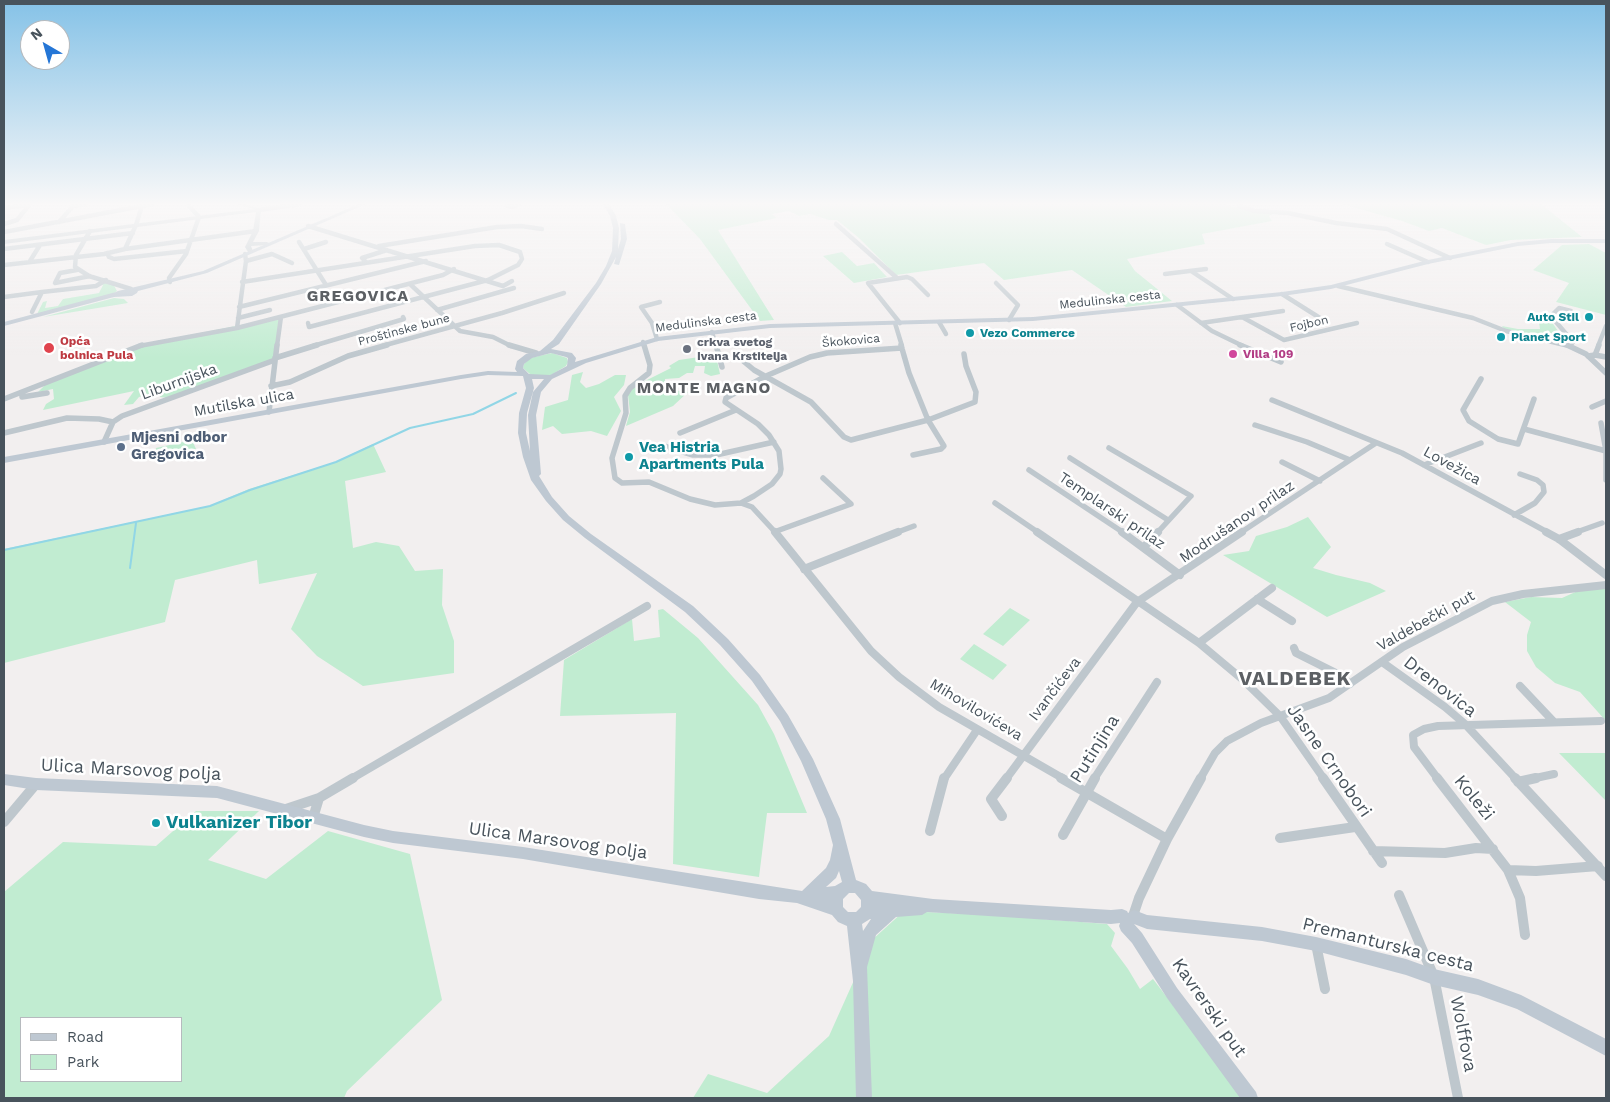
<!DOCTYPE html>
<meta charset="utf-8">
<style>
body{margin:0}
#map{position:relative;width:1610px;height:1102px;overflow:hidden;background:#f2efef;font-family:"Work Sans",sans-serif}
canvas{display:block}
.frame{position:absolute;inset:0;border:5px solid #48535c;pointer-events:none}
.legend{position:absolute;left:20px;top:1017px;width:162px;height:65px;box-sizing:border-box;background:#fff;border:1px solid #b6babe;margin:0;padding:6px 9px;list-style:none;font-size:15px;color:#48535c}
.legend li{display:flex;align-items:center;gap:10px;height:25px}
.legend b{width:25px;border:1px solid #b6babe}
.north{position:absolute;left:20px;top:20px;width:50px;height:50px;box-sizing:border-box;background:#fff;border:1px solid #b6babe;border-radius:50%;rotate:322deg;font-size:14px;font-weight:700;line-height:20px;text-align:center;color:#48535c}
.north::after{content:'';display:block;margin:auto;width:18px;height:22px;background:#2576d6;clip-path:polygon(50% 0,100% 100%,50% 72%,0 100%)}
</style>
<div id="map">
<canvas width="1610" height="1102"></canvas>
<div class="frame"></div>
<ul class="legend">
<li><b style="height:6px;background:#bec8d2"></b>Road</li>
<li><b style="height:14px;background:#c1ecd1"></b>Park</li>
</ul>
<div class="north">N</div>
</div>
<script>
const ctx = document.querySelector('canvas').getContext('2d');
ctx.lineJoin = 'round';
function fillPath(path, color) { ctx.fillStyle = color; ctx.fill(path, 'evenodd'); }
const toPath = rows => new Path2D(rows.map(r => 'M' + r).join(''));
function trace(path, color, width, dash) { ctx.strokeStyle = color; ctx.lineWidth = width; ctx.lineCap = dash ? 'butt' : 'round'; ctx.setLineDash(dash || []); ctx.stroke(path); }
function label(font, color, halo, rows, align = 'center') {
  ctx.font = font + ' "Work Sans",sans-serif'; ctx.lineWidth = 5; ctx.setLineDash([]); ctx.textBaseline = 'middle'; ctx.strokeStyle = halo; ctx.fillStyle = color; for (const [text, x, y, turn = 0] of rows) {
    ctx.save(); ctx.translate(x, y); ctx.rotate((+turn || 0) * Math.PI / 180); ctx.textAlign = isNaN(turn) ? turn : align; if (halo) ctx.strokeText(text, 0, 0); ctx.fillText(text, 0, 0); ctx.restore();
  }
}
const green = toPath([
 [666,204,1224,204,1245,210,1274,213,1269,216,1272,221,1202,234,1205,244,1127,259,1135,271,1172,301,1126,307,1072,270,1004,280,984,263,896,275,859,238,837,220,829,220,810,214,799,216,789,211,772,214,777,218,718,230,774,320,760,321,700,239],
 [1342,204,1541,204,1582,237,1511,240,1486,245,1442,228,1429,231,1402,221],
 [1589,244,1606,253,1606,315,1556,302,1569,283,1533,270,1562,245],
 [842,252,857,266,874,263,887,277,854,283,823,256],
 [107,281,112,282,117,291,113,294,37,314,43,302,47,301,45,308,58,306,63,299,99,293,103,285,101,284],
 [114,298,124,299,128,303,43,317],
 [1544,316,1549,318,1558,331,1568,340,1567,341,1557,339,1545,333,1534,335,1504,329,1502,326,1518,329,1540,329,1539,323],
 [281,317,275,358,168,398,160,397,161,392,139,397,133,404,124,405,134,391,43,410,46,404,54,399,53,389,38,392,47,383,108,357,165,340],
 [552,353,567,358,568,362,566,366,551,375,543,376,531,375,523,368,524,364,530,358],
 [706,356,716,356,720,374,711,376,704,373,705,366,695,366,693,373,687,373,679,378,665,379,665,386,672,390,688,392,673,406,626,426,630,412,628,395,633,387,671,368,669,366,679,360],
 [583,372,580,382,586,388,599,384,615,375,626,375,624,385,614,397,621,411,607,436,591,431,562,434,553,426,542,430,545,407,568,400,572,375],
 [192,440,196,449,154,459,156,448],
 [373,444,386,472,345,481,353,548,376,542,399,546,415,571,443,569,442,605,454,641,454,673,363,686,317,656,291,629,317,573,259,584,257,560,175,580,165,622,4,663,4,549,209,506,249,489,335,462],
 [1308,517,1331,547,1313,568,1336,575,1370,583,1386,591,1327,617,1223,555,1249,551,1256,536,1287,527],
 [1606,586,1606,721,1580,692,1555,683,1536,667,1527,651,1527,635,1531,622,1505,602,1531,597,1562,598,1582,589],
 [1010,608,1030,620,1003,646,983,634],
 [663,609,698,638,758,705,774,734,807,813,767,813,759,877,673,864,676,713,560,716,564,660,632,619,634,641,660,637,658,610],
 [974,644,1007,665,993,680,960,659],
 [1559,753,1606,753,1606,801],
 [196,811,259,811,208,860,266,879,328,831,410,854,442,1000,347,1091,344,1098,4,1098,4,892,63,842,156,846],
 [21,1018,181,1018,181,1081,21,1081],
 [904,911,992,915,1107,924,1115,933,1111,946,1128,969,1140,989,1153,979,1244,1098,693,1098,708,1074,767,1093,829,1036,872,940]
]);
const stream = toPath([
 [4,550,210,506,250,490,336,462,410,428,473,414,516,393],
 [130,568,136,523]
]);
const minorFar3 = toPath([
 [508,204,507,206,512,207,519,204],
 [1239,206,1255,211,1288,213,1336,223,1387,229,1450,258],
 [4,208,29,205],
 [259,210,300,204],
 [59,222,73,206,86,204],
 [4,224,17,220,30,204],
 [836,224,897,278],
 [308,226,503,286,512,281],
 [90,231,76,255,75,267,89,276,131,289],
 [4,232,153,204],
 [299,242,326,285],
 [1387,244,1428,262],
 [379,246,497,227,521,226,542,229],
 [4,249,133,233],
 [125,249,136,225,141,209,140,204],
 [304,249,326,242],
 [107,253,109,257,114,259,187,251],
 [30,261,40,245],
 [246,261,272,254,292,263],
 [366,262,362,258,387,250],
 [4,265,104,254,125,249,256,231],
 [77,270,60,273,55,283,90,276],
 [1191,271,1233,299],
 [1165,274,1206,269],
 [170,282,169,278,186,254,199,217,189,206],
 [242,282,475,246,499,245,520,252,522,259,518,265,488,280,309,327,308,323],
 [996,283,1018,305,1009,320],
 [410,284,460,331,493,337,511,346],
 [1338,286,1473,318,1506,331,1569,346],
 [42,292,96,286,106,280],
 [1282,294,1320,318],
 [4,297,42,292,32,312],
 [1177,305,1212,331,1243,346],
 [239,307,426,261],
 [437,310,514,288],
 [1242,317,1284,340,1357,323],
 [238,318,270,310],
 [939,322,946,334],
 [895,323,902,346],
 [900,323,868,283,907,277,912,279,928,295],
 [1201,323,1283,311],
 [237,328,246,261,245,254],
 [712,332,716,346],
 [657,339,652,323,641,307,660,302],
 [643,342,644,346],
 [139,346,237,328,443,275,454,269],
 [277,346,281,317],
 [313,346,404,319,403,317],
 [382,346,502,313,564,293],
 [1570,346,1573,342,1551,316,1559,308,1571,311],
 [1598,346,1606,326]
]);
const minorFar2 = toPath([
 [509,345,536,353],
 [644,345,650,365,649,373,630,388,625,396,626,413,612,458,615,478,622,483,649,482,690,499,715,505,741,503,754,496,772,484,780,474,781,469,779,451,769,435,758,424,725,402,726,398,766,376,810,357,827,353,902,348],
 [716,345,722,367],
 [901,345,909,373,928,420,944,446,941,449,913,455],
 [1240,345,1281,362],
 [1567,345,1586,354,1606,373],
 [736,355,754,370,811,402,844,437,851,440,928,420,975,402,976,392,966,366,964,354],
 [1595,355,1606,357],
 [1588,356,1595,355,1599,345],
 [275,358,317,345],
 [1481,379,1463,410,1469,421,1498,439,1518,444,1534,399],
 [271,386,290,382,348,356,387,345],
 [22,397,47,393],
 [4,399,142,345],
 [1272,400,1402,453,1549,533],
 [1592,407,1606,401],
 [269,412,277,345],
 [1601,423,1606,451,1606,480],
 [1255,425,1307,442,1350,460,1376,443],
 [1524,429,1606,451],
 [4,433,67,418,99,419,113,422],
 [680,433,736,410],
 [104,442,113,422,122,416,275,360],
 [664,446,693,455,716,455,774,442],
 [1109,448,1191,496,1157,533],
 [1070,458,1168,520],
 [1282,462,1320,481],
 [1424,465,1481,443],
 [1029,470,1124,533],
 [741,503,752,507,776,533],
 [995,503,1039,533],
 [1514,515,1535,503,1544,492,1543,485,1537,480,1520,474],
 [774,532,851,504,823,478],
 [895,533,914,526],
 [1240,533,1350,460],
 [1574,533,1602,523]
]);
const minorFar1 = toPath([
 [775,532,871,651,899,677,939,707,1064,779],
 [1037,532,1199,643,1242,679,1280,716,1324,779],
 [1122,532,1180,575],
 [1546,532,1559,539,1606,575],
 [1559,539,1578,532],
 [1144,547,1158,532],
 [804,569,898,532],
 [1257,599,1292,621],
 [1199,643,1272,588],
 [1294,648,1296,653,1336,673,1350,684],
 [1382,662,1445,707,1465,724,1516,779],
 [1520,686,1554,722],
 [351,779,647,606],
 [944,779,977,730],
 [1006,779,1137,602,1242,532],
 [1094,779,1157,682],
 [1200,779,1215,753,1227,741,1261,723,1329,698,1403,647,1492,601,1523,594,1606,585],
 [1438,779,1414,747,1413,735,1424,729,1438,726,1601,721],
 [1531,779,1554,774]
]);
const minor = toPath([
 [1061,778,1167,839],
 [1323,778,1382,863],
 [1437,778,1508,870,1520,898,1525,935],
 [1515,778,1606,876],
 [1518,782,1536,778],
 [286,809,319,798],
 [1002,816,991,799,1007,778],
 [313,818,319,798,353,778],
 [4,822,36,784],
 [930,831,944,778],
 [1063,835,1095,778],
 [1280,838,1355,827],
 [1373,851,1445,853,1476,848,1493,849],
 [1508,870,1536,871,1598,866],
 [1399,895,1434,977,1458,1098],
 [1133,916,1139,898,1167,839,1201,778],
 [1316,944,1325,989]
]);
const tertiary = toPath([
 [237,204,244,204,261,209,259,231,253,242,267,242,269,243,269,245,251,246,253,251,250,253,248,252,245,247,253,231,256,212,4,244,4,240,254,209,237,204]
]);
const secondary = toPath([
 [359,204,366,204,207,273,138,291,137,293,132,296,114,297,4,326,4,322,116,292,118,291,203,271,359,204],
 [603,204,609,204,616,216,619,228,618,249,621,239,620,223,625,224,627,239,619,265,614,264,616,257,601,284,559,344,551,349,572,353,576,358,575,362,657,337,770,324,1033,317,1282,292,1331,285,1428,260,1518,242,1551,239,1606,239,1606,243,1551,243,1518,246,1428,264,1331,289,1282,296,1033,321,770,328,658,341,586,363,552,379,541,392,536,415,541,474,539,476,552,497,569,516,591,534,693,606,728,639,760,675,788,715,813,759,840,819,856,880,866,884,872,891,933,899,1111,910,1122,909,1127,911,1128,913,1134,910,1147,915,1262,927,1316,937,1406,959,1434,969,1478,979,1521,995,1606,1039,1606,1056,1517,1009,1478,995,1434,985,1406,975,1316,951,1262,941,1147,929,1134,924,1142,933,1177,988,1256,1092,1258,1098,1240,1098,1167,998,1132,943,1121,931,1119,926,1120,923,1111,924,927,912,922,915,896,917,876,935,867,967,872,1098,856,1098,853,981,847,926,838,922,832,915,797,903,759,899,523,859,393,843,364,837,217,798,36,790,4,785,4,774,36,778,217,786,364,825,393,831,523,847,802,891,826,868,830,860,833,845,826,819,801,761,780,721,752,681,720,645,685,612,585,538,563,520,546,501,531,480,523,457,518,433,519,413,526,388,523,376,488,375,461,379,4,463,4,457,461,375,488,371,517,372,515,369,517,361,526,354,540,351,553,340,596,283,606,266,612,251,613,228,610,216,603,204],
 [551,353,566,357,568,358,567,366,550,375,529,374,523,368,524,364,532,358,551,353],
 [532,379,544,379,533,392,528,415,530,451,526,433,527,413,534,388,532,379],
 [839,871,842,882,835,886,826,887,836,878,839,871],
 [849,893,855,893,861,900,861,907,856,912,848,912,843,907,843,899,849,893],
 [870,919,871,919,863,931,862,924,870,919]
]);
const markers = [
 [1589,317,5,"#0f9aa8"],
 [970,333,5,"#0f9aa8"],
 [1501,337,5,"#0f9aa8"],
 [49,348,6,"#e0444e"],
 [687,349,5,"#6b7280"],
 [1233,354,5,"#d1479c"],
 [121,447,5,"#5c6f8a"],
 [629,457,5,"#0f9aa8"],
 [156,823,5,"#0f9aa8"]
];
const farStreetnames = [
 ["Medulinska cesta",1110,300,-6],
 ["Medulinska cesta",706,322,-7],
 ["Fojbon",1309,324,-13],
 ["Proštinske bune",404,330,-15],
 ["Škokovica",851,341,-5]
];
const farCulturenames = [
 ["Auto Stil",1579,317,"right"],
 ["Vezo Commerce",980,333],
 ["Planet Sport",1511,337]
];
const farHealthnames = [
 ["Opća",60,341],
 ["bolnica Pula",60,355]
];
const farWorshipnames = [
 ["crkva svetog",697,342],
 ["Ivana Krstitelja",697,356]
];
const farHotelnames = [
 ["Villa 109",1243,354]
];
const streetNames = [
 ["Liburnijska",179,382,-20],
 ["Mutilska ulica",244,403,-10],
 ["Lovežica",1452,466,29],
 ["Templarski prilaz",1112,511,34],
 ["Modrušanov prilaz",1237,522,-34],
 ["Valdebečki put",1426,621,-29],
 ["Ivančićeva",1055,689,-53],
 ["Mihovilovićeva",976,710,31]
];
const serviceNames = [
 ["Mjesni odbor",131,438],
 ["Gregovica",131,455]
];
const cultureNames = [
 ["Vea Histria",639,448],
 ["Apartments Pula",639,465]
];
const farDistrictnames = [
 ["GREGOVICA",358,296],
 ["MONTE MAGNO",704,388]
];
const nearStreetnames = [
 ["Drenovica",1440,687,38],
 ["Putinjina",1095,749,-58],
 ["Jasne Crnobori",1329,761,55],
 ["Ulica Marsovog polja",131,770,3],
 ["Koleži",1474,798,51],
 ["Ulica Marsovog polja",558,841,8],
 ["Premanturska cesta",1388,945,14],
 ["Kavrerski put",1209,1008,55],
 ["Wolffova",1463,1034,79]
];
const nearCulturenames = [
 ["Vulkanizer Tibor",166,823]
];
const districtNames = [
 ["VALDEBEK",1295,679]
];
fillPath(green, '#c1ecd1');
trace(stream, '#91d6e6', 2);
trace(minorFar3, '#bec7cd', 4.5);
trace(minorFar2, '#bec7cd', 5.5);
trace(minorFar1, '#bec7cd', 8);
trace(minor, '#bec7cd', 10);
fillPath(tertiary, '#bec7cd');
fillPath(secondary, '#bec8d2');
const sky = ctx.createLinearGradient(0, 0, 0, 358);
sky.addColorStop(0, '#85c2e7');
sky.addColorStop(0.57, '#f9f8f8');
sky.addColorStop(1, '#f9f8f800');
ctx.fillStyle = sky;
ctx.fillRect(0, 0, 1610, 358);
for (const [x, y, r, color] of markers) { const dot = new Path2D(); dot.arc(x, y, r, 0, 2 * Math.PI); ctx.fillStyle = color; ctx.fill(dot); trace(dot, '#fff', 2); }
label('12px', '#48535c', '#fff', farStreetnames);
label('bold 12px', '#0d838f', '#fff', farCulturenames, 'left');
label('bold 12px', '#be3a42', '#fff', farHealthnames, 'left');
label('bold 12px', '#5b616d', '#fff', farWorshipnames, 'left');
label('bold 12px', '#b23c85', '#fff', farHotelnames, 'left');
label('15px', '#48535c', '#fff', streetNames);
label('bold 15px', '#4e5e75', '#fff', serviceNames, 'left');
label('bold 15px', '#0d838f', '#fff', cultureNames, 'left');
ctx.letterSpacing = '1px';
label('bold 16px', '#5c6064', '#fff', farDistrictnames);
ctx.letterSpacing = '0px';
label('18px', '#48535c', '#fff', nearStreetnames);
label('bold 18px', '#0d838f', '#fff', nearCulturenames, 'left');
ctx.letterSpacing = '1px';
label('bold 20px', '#5c6064', '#fff', districtNames);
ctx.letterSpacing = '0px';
</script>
